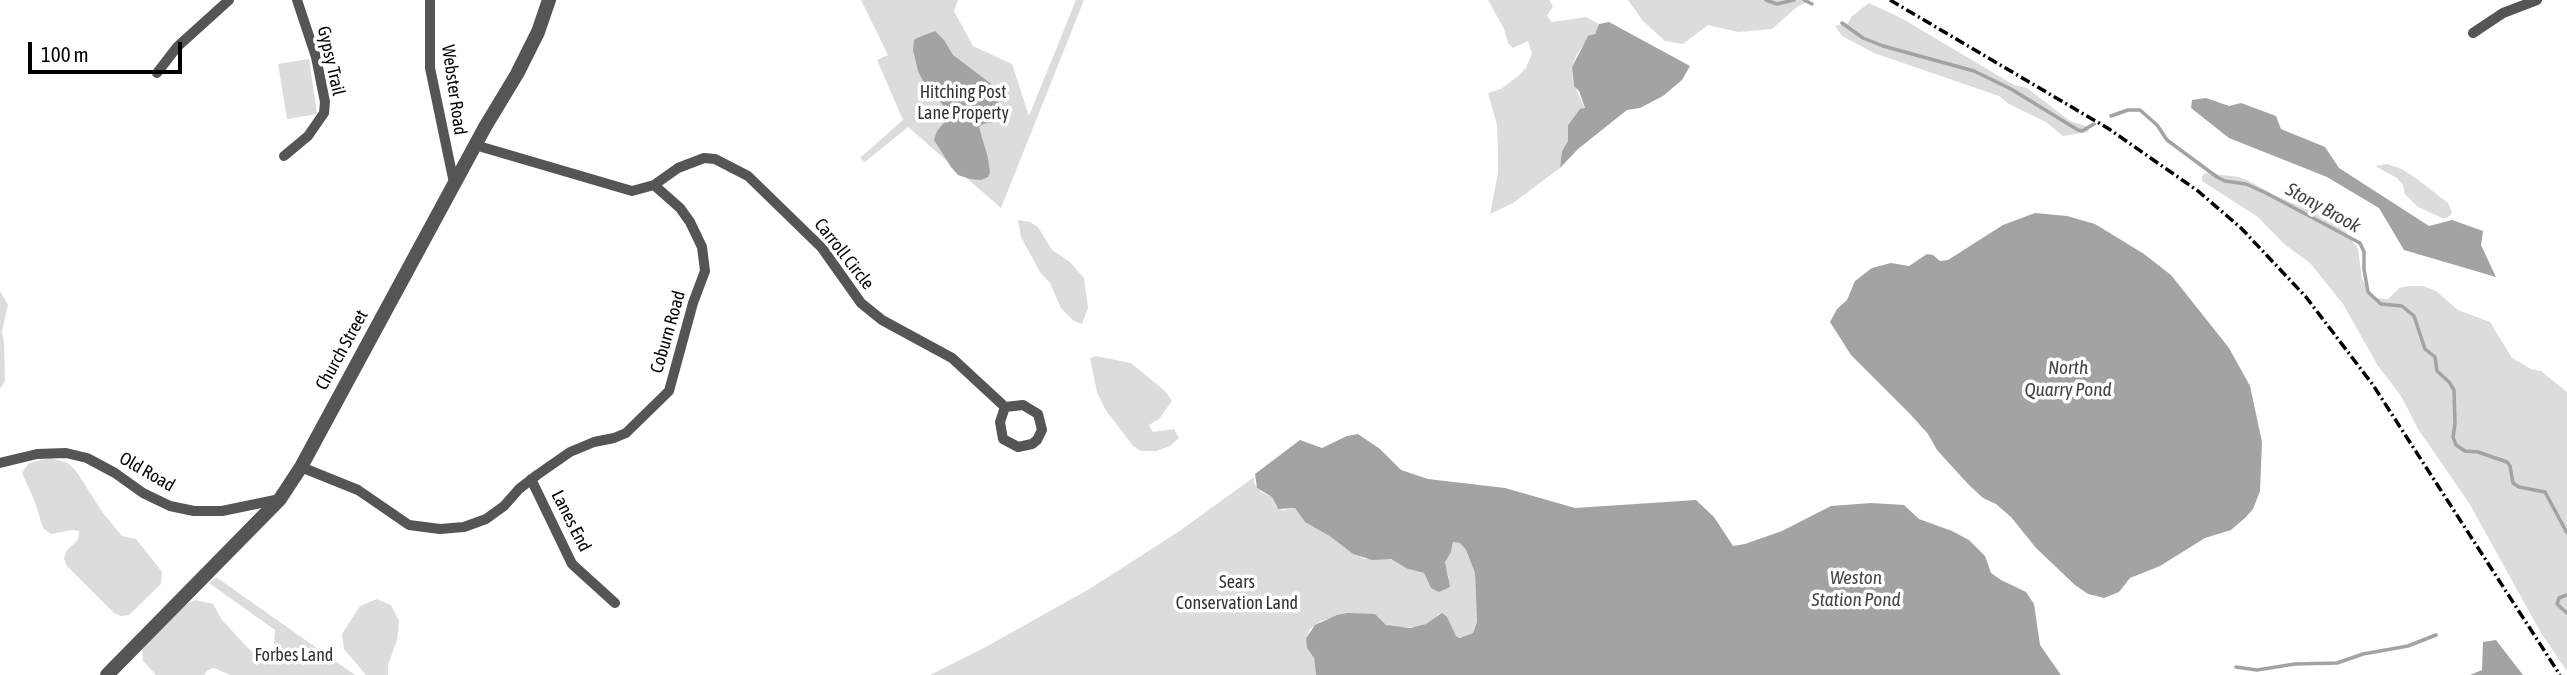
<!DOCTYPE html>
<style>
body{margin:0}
#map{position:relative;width:2567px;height:675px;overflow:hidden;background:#fff;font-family:"Asap Condensed",sans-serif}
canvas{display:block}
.scale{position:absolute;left:28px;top:42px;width:154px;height:32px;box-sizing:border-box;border:4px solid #000;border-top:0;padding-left:9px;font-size:21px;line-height:24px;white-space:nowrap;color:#000;-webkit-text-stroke:5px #fff;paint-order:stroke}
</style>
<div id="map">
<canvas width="2567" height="675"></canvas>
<div class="scale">100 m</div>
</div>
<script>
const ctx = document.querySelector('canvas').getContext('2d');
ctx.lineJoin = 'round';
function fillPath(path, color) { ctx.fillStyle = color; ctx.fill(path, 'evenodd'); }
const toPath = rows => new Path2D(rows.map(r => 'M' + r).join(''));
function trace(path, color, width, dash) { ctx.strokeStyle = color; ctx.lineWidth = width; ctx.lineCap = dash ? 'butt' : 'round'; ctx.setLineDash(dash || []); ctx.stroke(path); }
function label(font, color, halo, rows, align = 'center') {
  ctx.font = font + ' "Asap Condensed",sans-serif'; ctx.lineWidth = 7; ctx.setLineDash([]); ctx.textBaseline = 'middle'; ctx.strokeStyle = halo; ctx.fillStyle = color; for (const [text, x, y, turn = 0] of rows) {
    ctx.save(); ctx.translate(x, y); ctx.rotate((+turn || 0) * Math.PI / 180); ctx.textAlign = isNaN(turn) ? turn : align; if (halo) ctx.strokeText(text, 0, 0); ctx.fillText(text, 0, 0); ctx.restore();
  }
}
const green = toPath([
 [861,0,958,0,954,11,973,46,1012,64,1029,116,1076,0,1084,0,1001,208,908,127,865,162,860,158,903,120,877,60,888,55],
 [1488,0,1549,0,1553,6,1547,16,1552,22,1586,17,1599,24,1595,34,1585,42,1576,56,1572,67,1573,82,1585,109,1578,112,1568,125,1568,141,1562,151,1560,168,1513,203,1490,214,1498,173,1498,149,1497,125,1488,93,1501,89,1517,77,1526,68,1532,53,1528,41,1513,48,1508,43,1504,29],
 [1628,0,1811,0,1797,7,1772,29,1738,32,1708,25,1683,44,1665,41,1643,21],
 [1869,3,1903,19,2014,85,2027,88,2070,121,2089,127,2088,132,2063,136,2046,122,2009,104,1999,96,1874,53,1842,36,1835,26,1848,23,1852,16],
 [309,59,317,114,287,119,278,64],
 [2387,164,2402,169,2417,179,2448,203,2452,213,2447,218,2442,218,2418,207,2405,194,2403,185,2397,178,2375,166],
 [2205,173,2239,177,2249,181,2274,195,2324,217,2343,228,2358,249,2362,279,2373,298,2388,299,2399,288,2409,286,2423,286,2436,291,2458,310,2490,322,2512,358,2531,369,2541,371,2567,392,2567,671,2541,633,2469,503,2418,429,2401,396,2378,366,2343,304,2310,263,2284,244,2258,217,2202,181,2202,176],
 [1018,220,1030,222,1038,227,1052,250,1070,262,1084,278,1088,308,1082,324,1074,321,1061,308,1050,283,1040,272,1021,237],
 [0,291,8,305,2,331,4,342,5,381,0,389],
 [1096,356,1131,363,1166,392,1172,401,1159,419,1149,425,1153,432,1174,429,1179,438,1170,446,1157,451,1141,451,1133,446,1105,409,1097,392,1090,358],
 [50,458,68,463,76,471,103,513,122,536,136,539,162,572,161,584,129,615,121,616,114,613,67,566,64,558,67,550,78,540,79,531,72,530,51,534,43,528,35,502,22,473,29,463],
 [1254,477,1254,483,1261,492,1272,497,1276,507,1282,510,1295,508,1305,522,1331,537,1353,554,1366,559,1385,558,1397,561,1408,569,1424,573,1429,584,1449,578,1444,562,1451,552,1453,542,1460,543,1466,550,1475,573,1477,622,1473,633,1464,638,1456,636,1450,624,1439,614,1432,621,1420,627,1393,627,1386,625,1378,618,1347,613,1321,621,1310,629,1306,638,1314,658,1316,675,930,675,984,648,1091,588,1181,530],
 [216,577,355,675,230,675,214,668,208,670,204,675,156,675,143,661,142,650,184,605,195,600,213,604,222,620,247,647,256,655,273,663,275,630,209,583],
 [377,599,391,605,399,621,397,640,388,665,388,675,366,675,344,649,342,634,360,606]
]);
const water = toPath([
 [1609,22,1690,66,1682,80,1663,96,1640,108,1627,110,1578,149,1560,168,1562,151,1568,141,1568,125,1580,109,1585,108,1579,91,1574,86,1572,67,1588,36,1595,34,1599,24],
 [935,31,944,40,953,55,990,83,997,91,1001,121,983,124,979,127,988,158,990,173,988,177,981,180,970,179,958,175,951,167,934,140,937,131,948,118,948,111,923,81,918,71,913,50,914,40,917,38],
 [2206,98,2229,106,2241,103,2276,116,2281,129,2325,147,2339,168,2429,226,2452,220,2483,231,2481,245,2496,277,2404,250,2379,208,2327,177,2229,138,2191,108,2192,100],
 [2035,213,2067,216,2095,224,2144,254,2171,275,2229,348,2250,386,2262,442,2260,491,2253,509,2246,517,2231,530,2205,538,2160,566,2130,578,2119,592,2104,598,2088,594,2075,585,2036,548,2011,517,1996,504,1983,498,1968,484,1937,450,1928,434,1910,414,1851,355,1830,322,1837,309,1847,300,1855,281,1872,268,1891,263,1909,266,1927,254,1933,255,1940,261,1948,260,2003,225],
 [1358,434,1380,449,1401,470,1428,479,1505,488,1575,508,1696,500,1714,517,1733,546,1745,544,1782,531,1831,506,1871,503,1904,505,1919,519,1952,531,1969,540,1985,556,1991,573,2001,580,2026,592,2034,604,2040,645,2061,675,1316,675,1314,658,1307,648,1306,638,1315,625,1337,615,1347,613,1375,614,1386,625,1410,628,1426,624,1442,613,1447,617,1456,636,1460,638,1473,633,1477,622,1475,573,1466,550,1460,543,1453,542,1451,552,1445,562,1450,587,1439,592,1431,588,1424,573,1408,569,1391,559,1372,560,1353,554,1331,537,1305,522,1295,508,1278,509,1272,497,1257,488,1255,474,1300,440,1322,448,1347,436],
 [2496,640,2523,675,2470,675,2482,670,2483,642]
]);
const stream = toPath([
 [1766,0,1777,4,1794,0],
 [1804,0,1812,4],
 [1842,23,1863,38,1883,46,1974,71,2011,89,2078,130,2082,131,2094,124],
 [2111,116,2128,110,2140,110,2157,125,2167,140,2217,177,2225,181,2246,184,2266,193,2360,243,2364,252,2364,269,2368,292,2381,304,2402,306,2414,316,2425,349,2435,357,2437,371,2449,382,2454,390,2455,424,2453,437,2456,445,2465,451,2478,452,2507,462,2510,466,2513,483,2519,487,2545,492,2567,533],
 [2567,595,2559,598,2557,604,2567,613],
 [2236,667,2257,670,2295,664,2337,663,2363,654,2408,646,2436,635]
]);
const minor = toPath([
 [430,0,430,68,454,183],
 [2473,33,2503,13,2537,0],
 [157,73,177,47,229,0],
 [284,156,308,136,324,113,325,102,316,57,297,0],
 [654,185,678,168,704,158,715,159,748,176,822,248,861,303,882,320,952,358,1005,407],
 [1023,405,1038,414,1042,430,1037,440,1032,444,1018,447,1003,439,1000,422,1005,407,1023,405],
 [0,463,37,454,66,453,87,458,115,473,143,493,170,506,194,511,222,511,280,499],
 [301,467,358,490,409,525,440,529,464,527,486,519,504,506,519,489,537,475,570,452,594,442,614,438,626,433,669,391,693,303,705,271,702,247,690,222,680,208,654,185,632,191,475,145],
 [531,479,572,564,615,603]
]);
const tertiary = toPath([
 [107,675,280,499,301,467,485,127,517,74,538,32,549,0]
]);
const rail = toPath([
 [1890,0,2109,129,2198,191,2241,228,2306,297,2373,385,2560,675]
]);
const streetNames = [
 ["Gypsy Trail",331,61,77],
 ["Webster Road",454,90,82],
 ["Carroll Circle",844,254,52],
 ["Coburn Road",668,332,-74],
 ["Church Street",342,350,-61],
 ["Old Road",147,472,30],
 ["Lanes End",571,521,63]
];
const parkNames = [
 ["Hitching Post",963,92],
 ["Lane Property",963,113],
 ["Sears",1237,582],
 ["Conservation Land",1237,603],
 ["Forbes Land",294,655]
];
const waterNames = [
 ["Stony Brook",2323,208,29],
 ["North",2068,368],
 ["Quarry Pond",2068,390],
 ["Weston",1856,578],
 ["Station Pond",1856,600]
];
fillPath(green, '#dcdcdc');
fillPath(water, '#a3a3a3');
trace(stream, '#a3a3a3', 3.5);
trace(minor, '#555', 10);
trace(tertiary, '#555', 14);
trace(rail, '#000', 3.5, [10, 3.5, 2, 3.5]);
label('18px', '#000', '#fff', streetNames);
label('18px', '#333', '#fff', parkNames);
label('italic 19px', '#444', '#fff', waterNames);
</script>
